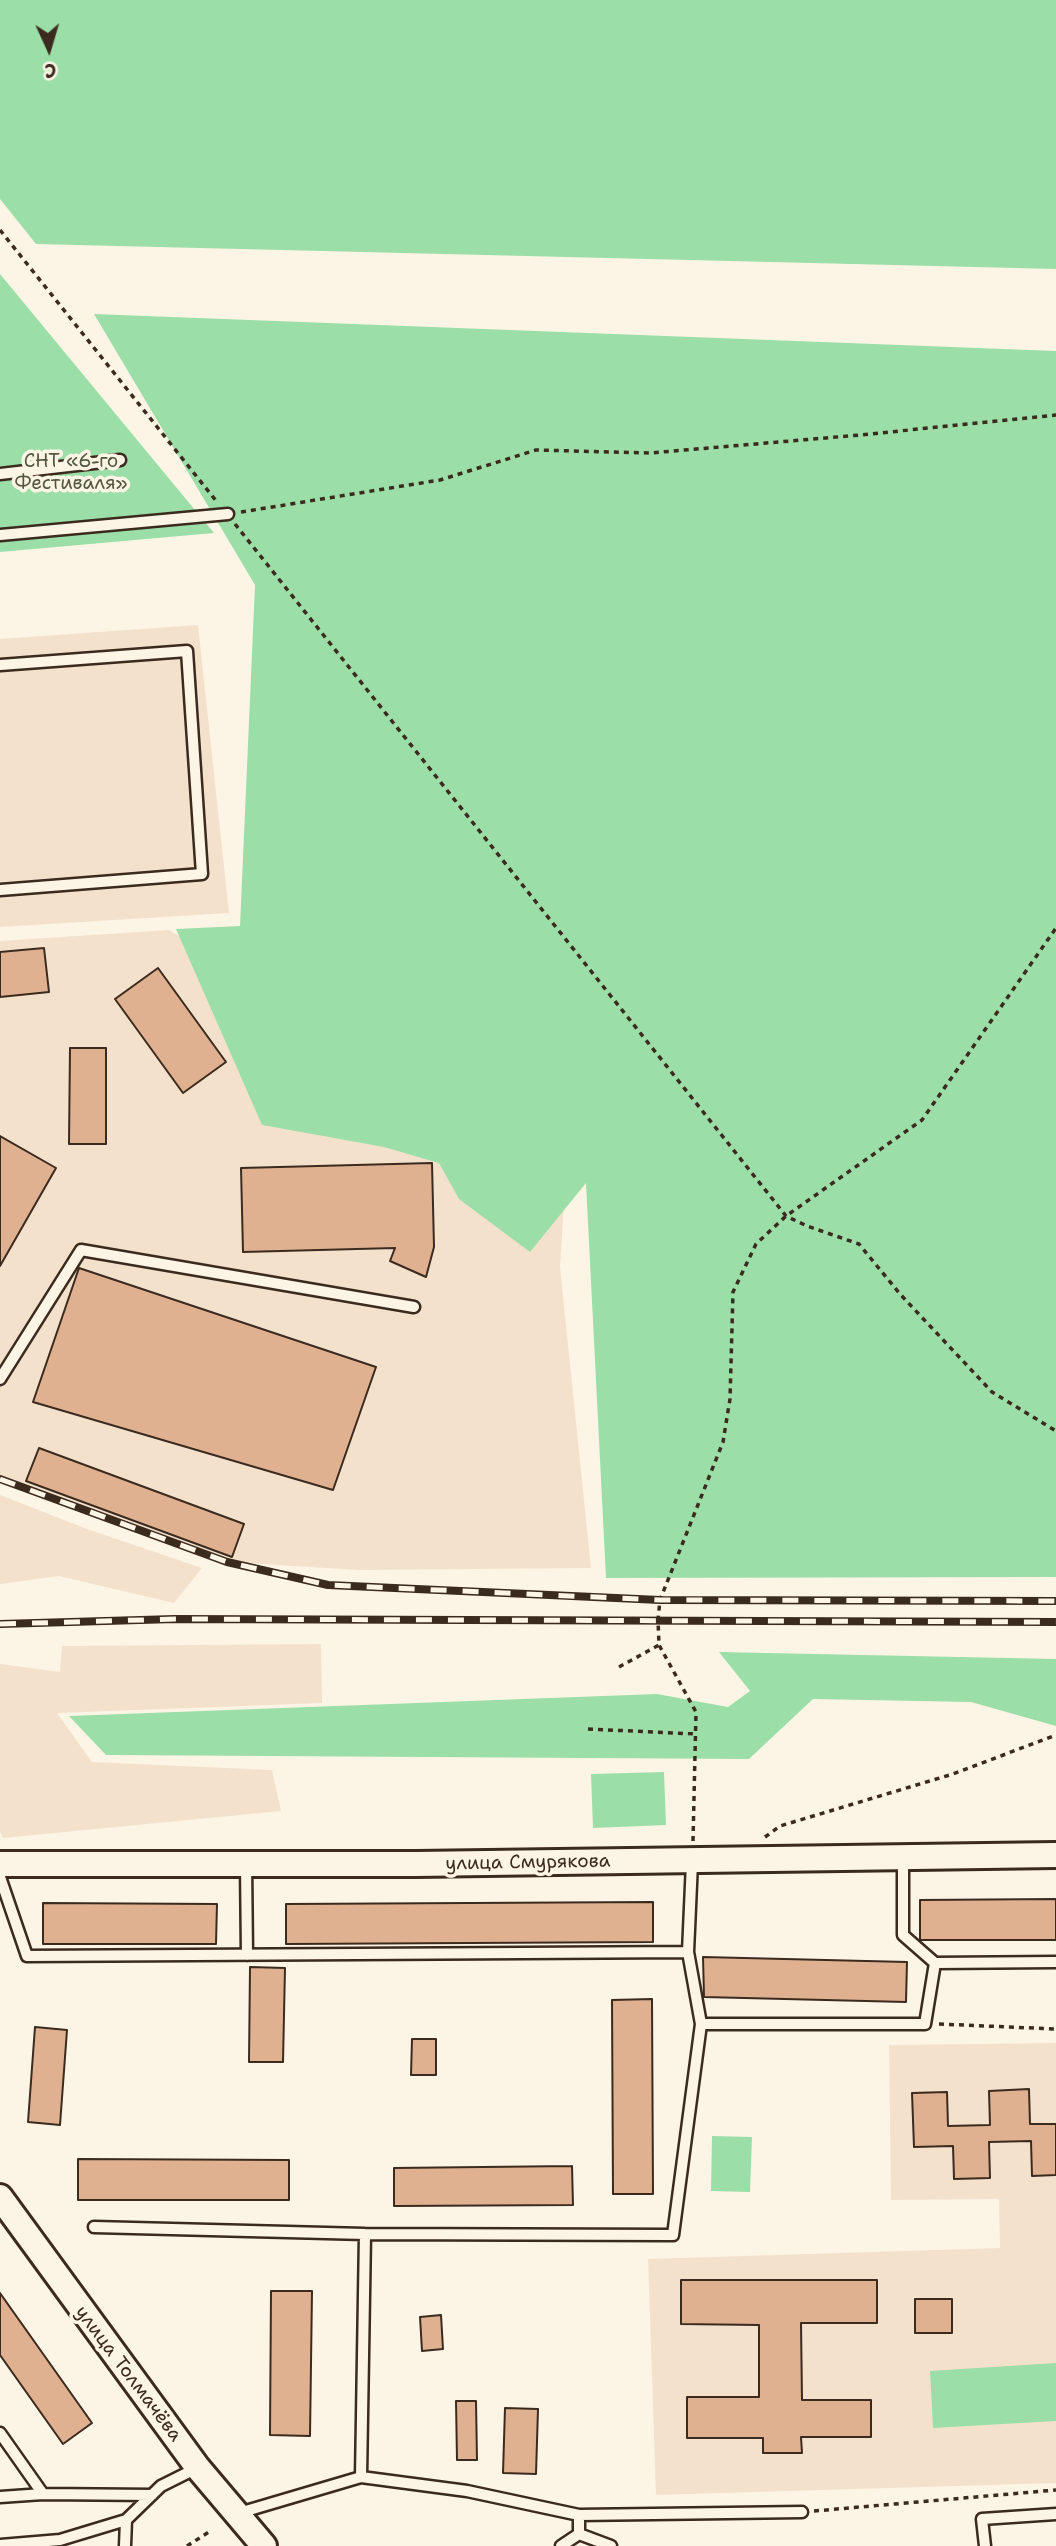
<!DOCTYPE html>
<meta charset="utf-8">
<style>
body{margin:0}
#map{position:relative;width:1056px;height:2546px;overflow:hidden;background:#fcf5e5;font-family:"Shantell Sans",sans-serif}
canvas{display:block}
.north{position:absolute;left:14px;top:14px;width:70px;height:70px;-webkit-text-stroke:5px #fcf5e5;paint-order:stroke;rotate:176deg;font-size:19px;font-weight:700;line-height:28px;text-align:center;color:#3b2a1e}
.north::after{content:'';display:block;margin:auto;width:24px;height:32px;background:#3b2a1e;clip-path:polygon(50% 0,100% 100%,50% 72%,0 100%)}
</style>
<div id="map">
<canvas width="1056" height="2546"></canvas>
<div class="north">С</div>
</div>
<script>
const ctx = document.querySelector('canvas').getContext('2d');
ctx.lineJoin = 'round';
function fillPath(path, color) { ctx.fillStyle = color; ctx.fill(path, 'evenodd'); }
const toPath = rows => new Path2D(rows.map(r => 'M' + r).join(''));
function trace(path, color, width, dash) { ctx.strokeStyle = color; ctx.lineWidth = width; ctx.lineCap = dash ? 'butt' : 'round'; ctx.setLineDash(dash || []); ctx.stroke(path); }
function label(font, color, halo, rows, align = 'center') {
  ctx.font = font + ' "Shantell Sans",sans-serif'; ctx.lineWidth = 7; ctx.setLineDash([]); ctx.textBaseline = 'middle'; ctx.strokeStyle = halo; ctx.fillStyle = color; for (const [text, x, y, turn = 0] of rows) {
    ctx.save(); ctx.translate(x, y); ctx.rotate((+turn || 0) * Math.PI / 180); ctx.textAlign = isNaN(turn) ? turn : align; if (halo) ctx.strokeText(text, 0, 0); ctx.fillText(text, 0, 0); ctx.restore();
  }
}
const built = toPath([
 [198,625,229,913,0,927,0,639],
 [169,930,566,1170,560,1267,591,1568,359,1570,227,1562,0,1479,0,941],
 [0,1495,87,1529,202,1568,174,1603,59,1576,0,1584],
 [321,1644,322,1703,57,1713,92,1762,272,1770,281,1811,3,1838,0,1832,0,1664,60,1672,62,1646],
 [1056,2043,1056,2483,656,2495,648,2259,1000,2248,999,2199,891,2200,889,2045]
]);
const green = toPath([
 [0,0,1056,0,1056,269,36,244,0,199],
 [0,274,214,533,0,552],
 [94,314,1056,351,1056,1577,606,1578,586,1183,530,1252,459,1199,439,1163,384,1147,262,1125,176,929,240,926,255,585],
 [719,1652,1056,1659,1056,1726,971,1702,813,1699,749,1759,106,1755,69,1716,657,1694,728,1707,750,1691],
 [664,1772,666,1825,593,1828,591,1774],
 [712,2136,752,2137,750,2192,711,2191],
 [1056,2363,1056,2421,933,2428,930,2371]
]);
const building = toPath([
 [44,948,49,992,0,997,0,952,44,948],
 [158,968,226,1062,183,1093,115,999,158,968],
 [70,1048,106,1048,106,1144,69,1144,70,1048],
 [0,1136,56,1168,0,1266,0,1136],
 [432,1163,434,1247,426,1277,390,1261,395,1248,243,1252,241,1168,432,1163],
 [79,1268,376,1367,333,1490,33,1402,79,1268],
 [39,1448,244,1524,232,1557,26,1481,39,1448],
 [1056,1899,1056,1940,920,1940,920,1900,1056,1899],
 [653,1902,653,1942,286,1944,286,1904,653,1902],
 [43,1903,217,1904,216,1944,43,1944,43,1903],
 [703,1957,907,1962,906,2002,704,1997,703,1957],
 [250,1967,285,1968,283,2062,249,2062,250,1967],
 [652,1999,653,2194,613,2194,612,2000,652,1999],
 [35,2027,67,2030,60,2125,28,2122,35,2027],
 [412,2039,436,2039,436,2075,411,2075,412,2039],
 [1029,2089,1030,2124,1056,2124,1056,2175,1032,2176,1031,2141,989,2142,990,2178,954,2179,953,2146,914,2147,912,2093,947,2092,948,2126,990,2125,989,2091,1029,2089],
 [78,2159,289,2160,289,2200,78,2200,78,2159],
 [572,2166,573,2205,394,2206,394,2168,572,2166],
 [681,2280,877,2280,877,2323,801,2323,802,2400,871,2400,871,2437,801,2437,802,2453,763,2453,763,2438,687,2438,687,2397,759,2397,759,2325,681,2324,681,2280],
 [271,2291,312,2291,310,2436,270,2435,271,2291],
 [0,2293,92,2423,63,2444,0,2355,0,2293],
 [915,2299,952,2299,952,2333,915,2333,915,2299],
 [441,2315,443,2349,422,2351,420,2317,441,2315],
 [456,2401,476,2401,477,2460,457,2460,456,2401],
 [505,2408,538,2409,536,2474,503,2473,505,2408]
]);
const path = toPath([
 [0,230,217,502],
 [241,512,440,480,536,450,650,453,860,435,1056,415],
 [235,524,786,1216,807,1226,859,1244,900,1294,992,1392,1056,1431],
 [619,1667,659,1645],
 [588,1729,696,1734],
 [765,1837,780,1826,953,1774,1056,1735],
 [693,1841,696,1712,659,1645,658,1620,660,1600,723,1442,730,1399,733,1292,756,1244,786,1216,922,1120,1056,928],
 [939,2024,1056,2029],
 [814,2511,1056,2490],
 [187,2546,212,2530]
]);
const service = toPath([
 [0,474,120,460],
 [0,535,228,514],
 [0,665,187,651,202,874,0,890],
 [0,1379,81,1250,414,1307],
 [903,1859,903,1935,935,1963],
 [246,1864,247,1955],
 [0,1877,27,1956,688,1952,701,2024,673,2235,365,2234,94,2227],
 [688,1952,692,1862],
 [701,2024,925,2024,935,1963,1056,1962],
 [0,2433,43,2494],
 [361,2477,365,2234],
 [0,2497,43,2494,152,2495],
 [239,2513,361,2477,467,2491,579,2515,802,2512],
 [579,2534,611,2546],
 [0,2545,60,2540,126,2520],
 [125,2546,126,2520,161,2486,197,2468],
 [561,2546,579,2534,579,2515],
 [985,2546,982,2519,1056,2514]
]);
const tertiary = toPath([
 [0,1864,416,1864,1056,1855],
 [0,2197,198,2468,264,2546]
]);
const rail = toPath([
 [0,1479,227,1562,328,1585,660,1600,1056,1601],
 [0,1624,175,1619,1056,1622]
]);
const parkNames = [
 ["СНТ «6-го",71,462],
 ["Фестиваля»",71,484]
];
const streetNames = [
 ["улица Смурякова",528,1863,-1],
 ["улица Толмачёва",128,2374,53]
];
fillPath(built, '#f4e1cc');
fillPath(green, '#9cdea8');
fillPath(building, '#e0b191');
trace(building, '#3b2a1e', 2);
trace(service, '#3b2a1e', 15);
trace(tertiary, '#3b2a1e', 30);
trace(path, '#3b2a1e', 3.5, [5, 5]);
trace(service, '#fcf5e5', 10);
trace(tertiary, '#fcf5e5', 24);
trace(rail, '#3b2a1e', 8);
trace(rail, '#fcf5e5', 5, [16]);
label('19px', '#535740', '#fcf5e5', parkNames);
label('19px', '#3b2a1e', '#fcf5e5', streetNames);
</script>
